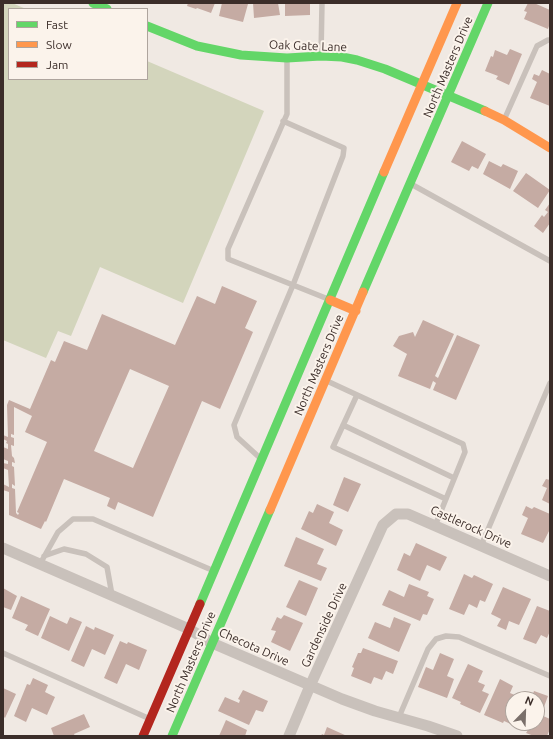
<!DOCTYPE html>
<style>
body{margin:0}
#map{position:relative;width:553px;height:739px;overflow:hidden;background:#f0e9e3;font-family:Ubuntu,sans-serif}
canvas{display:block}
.frame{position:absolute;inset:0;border:4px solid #3b2d29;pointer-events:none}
.legend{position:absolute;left:8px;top:8px;width:140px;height:72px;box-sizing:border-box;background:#fbf3eb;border:1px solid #aea49d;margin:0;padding:5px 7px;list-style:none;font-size:12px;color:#3b2d29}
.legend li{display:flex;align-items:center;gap:8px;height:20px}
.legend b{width:20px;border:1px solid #aea49d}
.north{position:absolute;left:505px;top:691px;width:40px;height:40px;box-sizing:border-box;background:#fbf3eb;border:1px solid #aea49d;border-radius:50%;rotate:23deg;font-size:11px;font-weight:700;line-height:16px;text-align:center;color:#3b2d29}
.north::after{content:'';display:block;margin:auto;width:14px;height:18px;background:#7a6f6a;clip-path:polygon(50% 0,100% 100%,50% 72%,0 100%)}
</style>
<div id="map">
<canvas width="553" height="739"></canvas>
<div class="frame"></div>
<ul class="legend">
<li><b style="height:5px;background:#63d668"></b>Fast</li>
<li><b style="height:5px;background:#ff974d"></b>Slow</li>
<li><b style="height:5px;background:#b3261e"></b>Jam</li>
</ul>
<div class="north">N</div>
</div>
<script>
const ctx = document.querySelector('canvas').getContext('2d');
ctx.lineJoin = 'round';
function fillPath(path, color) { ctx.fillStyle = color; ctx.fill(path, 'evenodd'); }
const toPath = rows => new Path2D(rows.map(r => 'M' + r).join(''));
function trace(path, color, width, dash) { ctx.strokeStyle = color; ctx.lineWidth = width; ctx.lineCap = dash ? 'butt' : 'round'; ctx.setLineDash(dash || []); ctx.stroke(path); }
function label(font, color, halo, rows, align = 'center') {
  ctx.font = font + ' Ubuntu,sans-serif'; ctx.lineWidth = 4; ctx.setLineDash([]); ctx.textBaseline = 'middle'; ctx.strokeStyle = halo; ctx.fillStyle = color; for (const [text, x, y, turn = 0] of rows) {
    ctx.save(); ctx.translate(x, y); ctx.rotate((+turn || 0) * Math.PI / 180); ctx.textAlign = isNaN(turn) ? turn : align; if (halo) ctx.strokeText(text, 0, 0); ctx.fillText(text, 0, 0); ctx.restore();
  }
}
const green = toPath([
 [3,3,12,3,26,9,9,9,9,79,147,79,147,61,264,111,183,303,100,267,71,336,58,331,46,358,3,340]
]);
const building = toPath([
 [188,3,215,3,211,13,197,8,196,9,187,6],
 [222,3,248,4,243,22,219,16],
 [253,3,278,3,280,15,254,18],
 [285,3,310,3,310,15,285,16],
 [528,3,534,3,550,10,550,23,548,29,524,19,527,12,524,11],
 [510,49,522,54,509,85,496,79,498,76,485,71,491,56,493,57,495,50,507,55],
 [542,70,550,74,550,85,549,88,550,89,550,106,530,98,537,82,532,79,534,74,539,76],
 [462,141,486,154,478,169,472,166,469,171,451,162],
 [489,161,501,167,503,164,518,171,510,189,483,174],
 [526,173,550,190,538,208,513,191],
 [550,203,550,223,543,233,534,226,542,215,544,217,548,212,545,210],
 [222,286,257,301,245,328,253,332,220,409,202,401,153,517,118,502,115,510,107,506,110,498,64,479,46,522,45,521,41,529,9,515,9,492,3,490,3,484,9,487,8,470,3,468,3,463,8,464,8,461,3,459,3,447,8,449,8,444,6,443,7,441,3,439,3,435,8,437,7,405,9,400,30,409,51,360,55,362,64,341,87,350,102,314,175,345,197,296,215,304],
 [130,369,169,386,133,468,94,451],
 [14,407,32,416,25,432,47,442,17,512,19,513,18,515,16,513,15,489,12,488,12,484,15,486,14,467,12,466,12,462,15,463,14,458,12,456,11,445,14,446,14,438,11,437,11,434,14,435],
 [423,320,454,334,435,376,438,378,457,335,480,345,456,400,433,390,436,383,433,381,430,389,398,376,407,354,393,346,399,336,413,332,415,337],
 [344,477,361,484,348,512,333,505],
 [546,479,550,480,550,504,542,500,547,488,542,486],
 [317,504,334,512,329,523,343,530,336,546,301,529,309,511,313,513],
 [526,506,532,509,534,507,550,514,550,529,543,543,521,534,528,518,522,515],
 [296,537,324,549,317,564,327,568,321,581,284,566],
 [416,543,447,557,440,571,427,565,420,581,397,570,404,553,410,556],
 [464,574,472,578,474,575,493,584,485,602,480,600,477,608,469,604,464,615,449,609],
 [299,580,318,588,306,616,286,607],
 [409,584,429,592,427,596,434,599,427,615,423,614,420,621,382,605,389,590,404,597],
 [503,587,531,599,519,625,509,621,506,630,497,626,501,619,491,614],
 [3,588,17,596,11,610,3,607],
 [21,596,50,609,38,636,25,630,28,625,12,618],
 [537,606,550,611,550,631,547,638,541,635,536,644,523,639],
 [284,615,303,623,290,651,271,642,276,631,271,630,277,617,281,619],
 [50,616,67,624,70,617,82,622,69,651,41,638],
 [394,617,411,624,399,652,368,638,375,622,390,628],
 [86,626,94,630,95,627,114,635,105,655,92,649,84,667,71,661],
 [120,641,127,644,128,642,147,650,139,670,126,664,117,684,104,678],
 [363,648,398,661,393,674,386,671,382,680,374,677,371,684,351,676,354,668,352,667,358,653,361,653],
 [440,653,454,659,447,676,454,679,447,698,418,687,426,667,433,670],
 [468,664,483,671,478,682,485,685,482,691,489,694,480,713,460,704,461,702,452,698],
 [33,678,48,685,45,692,55,697,47,715,32,708,26,722,14,716,27,684,30,685],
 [500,679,513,686,510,693,517,696,516,699,513,699,513,725,504,721,503,723,484,715],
 [3,688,16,694,5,718,3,716],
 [243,690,268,701,263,712,256,710,249,725,218,711,225,697,239,703,240,700,238,699],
 [534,691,548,696,541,715,550,719,550,729,547,736,540,735,540,736,534,736,526,733,528,730,519,726,521,723,537,723,537,699,531,699],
 [84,714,90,727,74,734,75,736,54,736,51,728],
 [226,720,247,730,245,736,219,736],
 [327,727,347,736,321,736,322,734,324,735]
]);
const lane = toPath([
 [321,55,322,3],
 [287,58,287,114,228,249,228,259,328,299],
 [504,120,537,46,548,40,550,40],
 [411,184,550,261],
 [327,381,463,444,465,452,435,526],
 [357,395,333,447,446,499],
 [343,425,454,478],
 [260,458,237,437,234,425,293,285,343,156,344,148,283,121],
 [481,546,550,383],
 [44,556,64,549,86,554,107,567,112,595],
 [40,564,58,532,73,519,93,519,214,571],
 [3,653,150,719],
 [399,717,428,649,436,639,446,636,459,637,550,676]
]);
const street = toPath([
 [3,548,189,629,212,643,342,699,375,711,428,726,457,736],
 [289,736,310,686,383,525,396,514,408,514,550,576]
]);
const fast = toPath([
 [93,3,107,9],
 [147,26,197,46,241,55,287,58,321,56,342,57,357,60,385,69,485,111],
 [363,292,488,3],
 [200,604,384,172],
 [172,736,270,510]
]);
const slow = toPath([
 [485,111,504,120,550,148],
 [384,172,457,3],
 [330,300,356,311],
 [270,510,363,292]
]);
const jam = toPath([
 [143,736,200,604]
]);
const streetNames = [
 ["Oak Gate Lane",308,46,2],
 ["North Masters Drive",448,67,-67],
 ["North Masters Drive",319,365,-67],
 ["Castlerock Drive",471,527,24],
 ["Gardenside Drive",324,625,-65],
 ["Checota Drive",254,647,24],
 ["North Masters Drive",191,662,-67]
];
fillPath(green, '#d3d5bc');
fillPath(building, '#c5aba3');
trace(lane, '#c9c1bb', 5.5);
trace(street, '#c9c1bb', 11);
trace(fast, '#63d668', 9);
trace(slow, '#ff974d', 9);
trace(jam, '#b3261e', 9);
label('12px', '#3b2d29', '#fbf3eb', streetNames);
</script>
